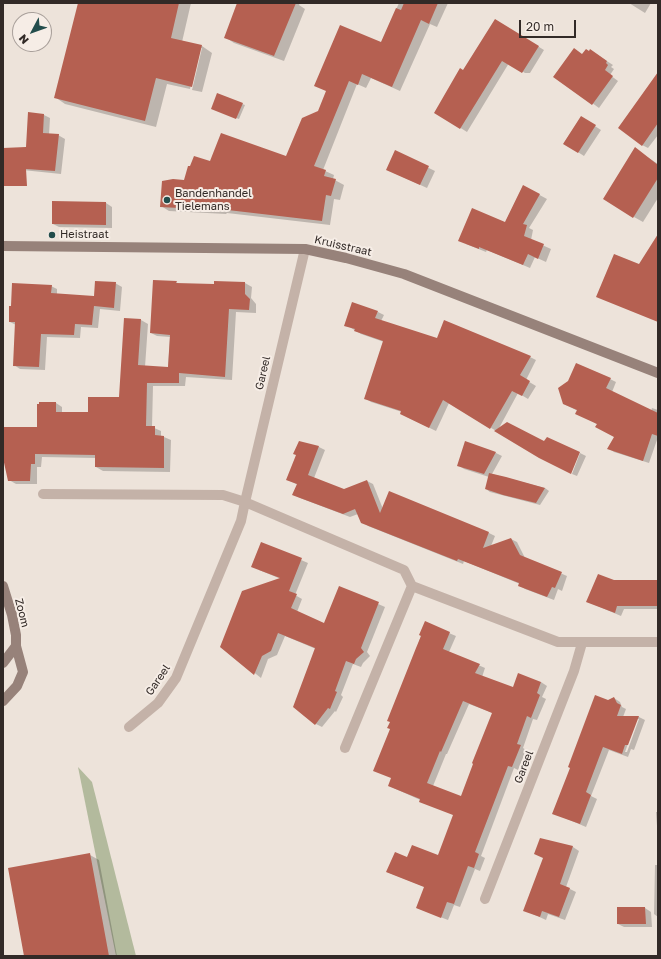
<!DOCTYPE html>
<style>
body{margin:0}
#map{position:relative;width:661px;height:959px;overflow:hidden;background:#ede3da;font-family:"Golos Text",sans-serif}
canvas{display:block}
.frame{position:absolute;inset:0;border:4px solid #322a27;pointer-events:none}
.north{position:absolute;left:12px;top:12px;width:40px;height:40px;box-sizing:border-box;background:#f6ede6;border:1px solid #a89f9a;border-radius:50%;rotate:229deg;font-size:11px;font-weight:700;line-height:16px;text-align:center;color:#322a27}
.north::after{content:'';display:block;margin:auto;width:14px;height:18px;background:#234d4c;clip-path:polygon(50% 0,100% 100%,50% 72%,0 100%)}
.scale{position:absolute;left:519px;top:20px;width:57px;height:18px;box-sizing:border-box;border:2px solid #322a27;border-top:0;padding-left:5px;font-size:12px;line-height:14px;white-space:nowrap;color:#322a27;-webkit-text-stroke:3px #f6ede6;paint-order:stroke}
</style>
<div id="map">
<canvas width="661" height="959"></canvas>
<div class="frame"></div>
<div class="north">N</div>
<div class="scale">20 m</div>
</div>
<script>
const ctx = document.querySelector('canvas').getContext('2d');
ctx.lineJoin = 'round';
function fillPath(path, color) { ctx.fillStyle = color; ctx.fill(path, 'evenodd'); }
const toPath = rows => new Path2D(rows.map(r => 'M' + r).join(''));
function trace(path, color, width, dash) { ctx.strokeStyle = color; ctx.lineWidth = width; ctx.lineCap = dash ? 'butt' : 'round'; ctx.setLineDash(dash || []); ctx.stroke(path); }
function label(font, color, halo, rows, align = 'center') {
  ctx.font = font + ' "Golos Text",sans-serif'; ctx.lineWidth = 4; ctx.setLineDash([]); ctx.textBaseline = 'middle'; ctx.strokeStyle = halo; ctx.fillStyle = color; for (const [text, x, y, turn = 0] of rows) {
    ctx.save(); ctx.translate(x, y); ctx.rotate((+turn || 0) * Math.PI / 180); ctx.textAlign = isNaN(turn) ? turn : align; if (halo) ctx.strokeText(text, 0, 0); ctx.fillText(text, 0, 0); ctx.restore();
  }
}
const green = toPath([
 [78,767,92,782,136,956,116,956]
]);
const shadow = toPath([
 [79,3,191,3,182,42,202,46,212,53,202,92,192,90,202,48,200,48,190,89,167,84,156,127,65,104,55,97],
 [238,3,300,3,299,5,305,9,284,61,234,43,225,37],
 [399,3,448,3,437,27,430,24,400,91,371,78,366,88,357,84,323,170,334,175,333,179,344,185,340,200,334,199,330,225,227,213,226,214,169,211,161,206,184,181,210,162,286,158,319,112,381,43],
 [629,3,651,3,645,13],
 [495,20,544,50,530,73,525,73,509,63,467,132,435,112,463,71],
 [596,54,613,65,611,67,614,69,610,75,618,81,599,108,555,76,583,55],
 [658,74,658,135,648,148,642,145],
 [242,104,245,105,239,119,215,110],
 [29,114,44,115,50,118,49,135,58,135,65,139,61,174,3,168,3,153,27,148],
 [581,117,601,130,584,156,564,143],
 [635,149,658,164,658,198,643,222,634,217],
 [396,152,435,171,427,188,394,173],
 [523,186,547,199,529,228,533,230,531,240,551,249,546,262,535,257,530,268,487,250,486,252,466,244,505,223],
 [106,203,112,207,112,228,59,227,53,224],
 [176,282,179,284,215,285,215,282,245,283,252,287,251,298,256,304,256,313,236,312,232,380,186,377,185,386,153,386,152,427,161,431,161,437,164,437,171,440,170,472,103,471,96,467,96,458,42,457,41,467,37,467,37,484,16,484,9,480,3,454,3,428,38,428,56,403,62,407,62,413,89,412,120,398,125,319,141,320,148,324,145,367,168,368,170,337,157,336,151,333],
 [115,283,122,287,120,311,100,309,98,328,81,327,80,338,47,337,45,370,20,369,14,365,16,325,10,322,51,286,57,289,57,294,95,297],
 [378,312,384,315,381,321,437,339,530,357,536,360,526,380,536,386,528,399,518,393,498,430,547,461,449,403,436,431,407,417,402,412,371,402,365,398,384,342,361,334,346,325],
 [610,379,616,382,612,392,651,411,652,408,658,410,658,437,649,463,614,452,608,448,615,437,578,411,564,404],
 [300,442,319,447,325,450,314,478,344,490,367,481,373,484,383,509,489,533,495,536,491,546,511,539,517,542,525,558,567,576,562,591,558,589,554,600,525,589,519,585,520,584,464,561,463,564,368,526,358,514,350,517,300,498,294,495,298,485,288,480,297,456],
 [466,442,496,453,502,456,492,474,545,488,549,491,540,505,490,492,486,489,489,477,464,469,458,465],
 [580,453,586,456,577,476,572,474],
 [262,543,308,563,295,595,302,599,297,612,325,624,340,587,385,607,367,652,370,656,363,663,361,667,353,664,341,695,343,697,336,712,335,711,322,727,316,724,316,649,285,636,277,655,268,659,261,678,221,646,281,579,259,570],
 [614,581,658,581,658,609,624,609,621,616,588,602],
 [425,623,456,636,449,652,485,668,482,677,513,688,541,682,547,686,542,697,546,699,537,720,533,719,523,748,526,750,518,770,514,768,481,856,485,858,480,871,475,869,460,907,454,905,448,920,417,908,425,887,387,872,408,858,438,856,454,815,389,786,392,778,391,729],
 [469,704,493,713,461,797,433,786,446,754,447,754],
 [614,698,620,702,622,707,626,709,623,717,639,717,645,720,634,750,631,749,628,757,609,750,591,796,597,799,586,827,553,813,608,701],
 [637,719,639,719,627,752,625,752],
 [656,812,658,812,658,827,657,826],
 [541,839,573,847,579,851,566,887,576,892,565,920,548,914,546,920,524,910,544,858],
 [90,855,99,860,117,956,25,956],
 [655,865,658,865,658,917,654,914],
 [618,908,645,908,651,912,652,927,624,927,618,924]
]);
const building = toPath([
 [78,3,179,3,171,38,202,45,192,87,156,78,145,121,54,98],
 [237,3,296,3,274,56,224,38],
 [404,3,438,3,429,24,421,20,392,87,362,74,358,85,349,81,314,166,326,170,324,176,336,179,331,196,326,195,322,221,219,209,218,210,160,207,162,181,173,179,184,180,188,166,190,166,194,156,210,161,221,133,286,156,302,118,318,111,326,91,314,86,340,25,381,42,396,8,401,10],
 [495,19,539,46,522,73,502,61,460,129,434,113,460,68,463,70],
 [574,48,582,54,586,49,589,51,590,49,600,56,607,61,606,63,608,65,605,70,613,76,592,105,553,77],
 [658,72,658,123,642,146,618,128],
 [217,93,243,103,236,119,211,109],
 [28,112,44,114,43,133,59,134,55,171,26,169,27,186,3,186,3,148,26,147],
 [581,116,596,125,578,153,563,144],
 [635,147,658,165,658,178,633,218,603,199],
 [395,150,429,166,420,185,386,170],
 [523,185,540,194,523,224,527,225,524,236,544,244,538,259,528,254,523,265,479,247,479,249,458,241,472,208,505,222],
 [52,201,106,202,106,225,52,224],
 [658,234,658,322,596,297,614,254,639,264],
 [153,280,177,281,176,283,214,284,214,281,245,282,245,294,250,299,249,310,229,309,225,377,179,373,179,383,147,383,146,426,155,426,155,435,164,436,164,468,95,467,95,455,35,454,35,464,31,464,30,481,8,481,3,458,3,427,37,427,37,404,39,404,39,402,56,402,56,412,88,412,88,397,119,397,124,318,141,319,138,365,168,367,170,335,150,333],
 [95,281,116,282,114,308,94,306,92,325,75,324,74,335,41,334,39,367,13,366,15,322,9,322,9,306,11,306,12,283,52,285,51,293,94,296],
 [352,302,378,311,375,318,437,338,444,320,531,356,520,375,530,381,522,396,512,391,490,429,443,400,429,428,400,414,401,411,364,399,383,341,354,331,355,329,344,326],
 [576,363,611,378,606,388,658,413,658,436,652,434,643,461,607,449,614,437,595,427,597,424,575,414,577,410,563,404,558,388,568,381],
 [507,422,544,441,547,437,580,452,571,474,539,458,494,431],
 [299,441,319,446,308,475,344,489,367,480,380,513,389,491,489,532,483,548,511,538,520,555,562,572,555,588,552,587,547,597,518,586,519,583,458,559,457,561,361,523,355,509,343,514,292,495,297,484,286,480,296,455,293,454],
 [465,441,496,452,484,474,457,466],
 [489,473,506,477,545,488,536,503,503,495,485,489],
 [261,542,302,558,289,591,297,594,291,608,324,623,339,586,379,602,361,648,364,652,356,659,354,664,346,661,335,691,337,692,330,709,328,708,315,725,293,707,315,648,278,633,271,651,262,656,254,675,220,647,242,591,280,578,251,567],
 [598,574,614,580,658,580,658,606,617,606,615,613,586,602],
 [425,621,450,632,443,649,480,664,475,673,513,687,518,673,541,682,537,693,540,695,531,718,527,716,517,744,521,745,512,767,508,766,475,852,479,854,474,868,468,866,454,904,447,902,441,918,416,908,424,887,386,872,395,852,407,857,412,845,438,855,453,815,419,802,420,799,388,786,391,778,373,771,390,729,387,728,390,722,387,721,416,648,421,636,419,635],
 [463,701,492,713,472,763,473,764,461,796,427,783,440,751,441,752],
 [595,695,608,700,614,697,617,703,621,705,617,716,639,716,628,745,625,745,622,754,603,747,586,792,591,795,580,824,552,814,570,768,568,767],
 [540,838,573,846,560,884,570,888,559,917,542,911,540,917,523,911,543,858,534,854],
 [90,853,109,956,24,956,8,868],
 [617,907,645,907,646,924,617,924]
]);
const street = toPath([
 [43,494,223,495,245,502,404,570,412,586,558,642,658,642],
 [129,727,158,703,176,678,241,521,245,502,305,249],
 [345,748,412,586],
 [485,899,574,671,582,643]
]);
const secondary = toPath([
 [3,246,305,249,346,258,404,274,658,373],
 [3,586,12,615,16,635,16,646,23,672,17,686,3,701],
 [3,663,16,646]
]);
const markers = [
 [167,200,4,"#234d4c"],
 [52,235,4,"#234d4c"]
];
const poiNames = [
 ["Bandenhandel",175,194],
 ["Tielemans",175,207],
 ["Heistraat",60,235]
];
const streetNames = [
 ["Kruisstraat",343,246,13],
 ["Gareel",263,373,-77],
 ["Zoom",22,613,76],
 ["Gareel",158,680,-56],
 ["Gareel",524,767,-69]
];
fillPath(green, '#b3ba9d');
fillPath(shadow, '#0003');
fillPath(building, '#b56051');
trace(street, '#c4b2a8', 10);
trace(secondary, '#97827a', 10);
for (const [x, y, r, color] of markers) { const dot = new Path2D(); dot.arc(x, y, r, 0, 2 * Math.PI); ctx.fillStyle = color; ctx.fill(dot); trace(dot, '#f6ede6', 1.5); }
label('11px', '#322a27', '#f6ede6', poiNames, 'left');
label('11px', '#322a27', '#f6ede6', streetNames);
</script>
